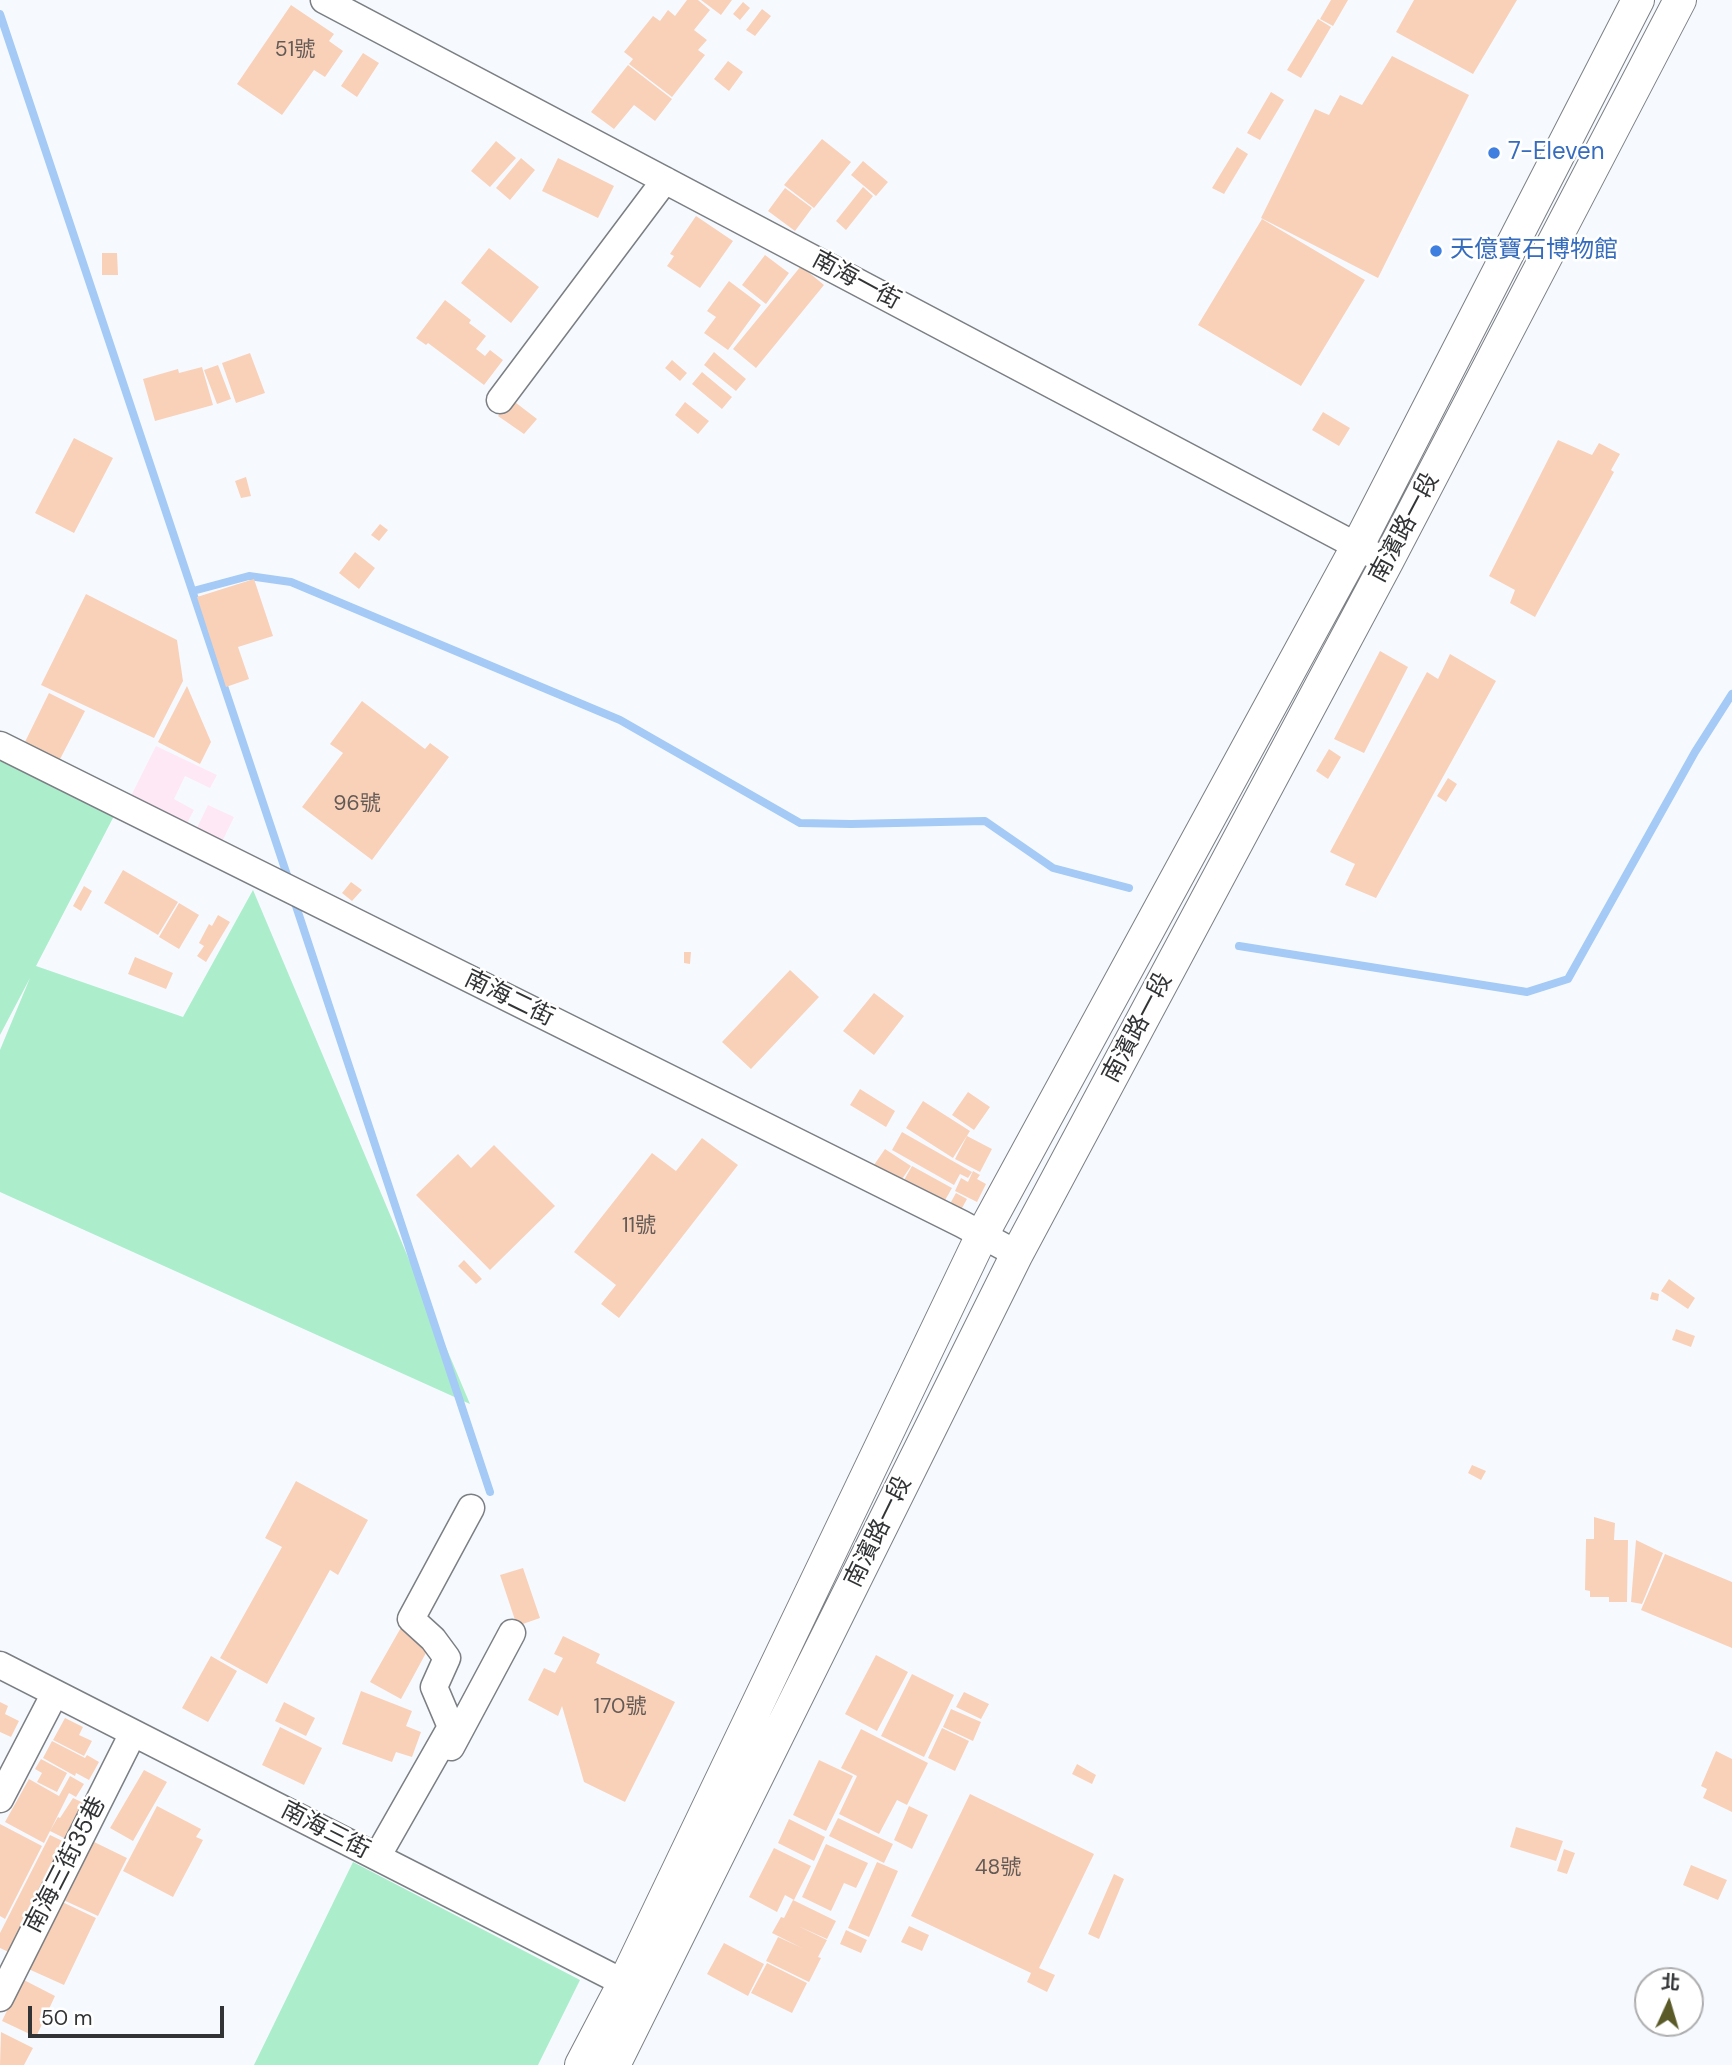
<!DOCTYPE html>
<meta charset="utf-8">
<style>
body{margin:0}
#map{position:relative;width:1732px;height:2065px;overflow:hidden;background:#f6faff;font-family:"DM Sans","Noto Sans TC",sans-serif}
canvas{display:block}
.north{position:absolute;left:1634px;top:1967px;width:70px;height:70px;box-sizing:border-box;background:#fff;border:2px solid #adadae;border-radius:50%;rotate:4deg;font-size:19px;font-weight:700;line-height:28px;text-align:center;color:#313335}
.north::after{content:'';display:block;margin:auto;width:24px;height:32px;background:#595a27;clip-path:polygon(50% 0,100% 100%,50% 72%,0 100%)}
.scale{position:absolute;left:28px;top:2006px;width:196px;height:32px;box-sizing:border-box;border:4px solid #313335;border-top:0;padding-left:9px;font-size:21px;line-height:24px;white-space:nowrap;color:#313335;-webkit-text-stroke:5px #fff;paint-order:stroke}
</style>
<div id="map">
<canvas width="1732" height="2065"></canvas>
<div class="north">北</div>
<div class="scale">50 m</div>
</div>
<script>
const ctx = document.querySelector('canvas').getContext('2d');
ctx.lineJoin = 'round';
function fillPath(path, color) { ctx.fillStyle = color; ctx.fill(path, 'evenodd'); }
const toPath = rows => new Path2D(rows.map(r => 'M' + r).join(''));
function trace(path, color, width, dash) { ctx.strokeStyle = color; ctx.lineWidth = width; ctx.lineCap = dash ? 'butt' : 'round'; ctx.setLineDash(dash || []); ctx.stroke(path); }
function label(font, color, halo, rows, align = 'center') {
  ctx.font = font + ' "DM Sans","Noto Sans TC",sans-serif'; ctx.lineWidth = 5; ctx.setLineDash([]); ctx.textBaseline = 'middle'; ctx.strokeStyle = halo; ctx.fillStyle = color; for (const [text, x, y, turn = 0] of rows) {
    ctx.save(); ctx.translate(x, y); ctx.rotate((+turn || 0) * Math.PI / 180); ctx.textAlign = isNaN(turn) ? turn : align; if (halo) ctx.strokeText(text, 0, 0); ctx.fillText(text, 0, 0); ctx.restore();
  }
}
const industrial = toPath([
 [156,746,217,775,210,788,185,776,174,799,194,810,185,827,129,800],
 [208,805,234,817,221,844,195,832]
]);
const green = toPath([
 [0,761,114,816,36,966,183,1017,253,890,470,1404,0,1192,0,1050,30,978,0,1035],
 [353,1862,580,1980,538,2065,254,2065]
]);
const stream = toPath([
 [0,14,289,881],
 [193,591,249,576,291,582,620,720,800,823,851,824,985,821,1053,868,1129,888],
 [294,900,490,1492],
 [1239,946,1527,992,1568,979,1695,752,1732,694]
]);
const building = toPath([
 [687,0,698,0,710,10,694,30,707,40,698,50,705,55,672,97,629,64,633,59,624,52,653,16,660,21,668,10,675,16],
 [701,0,732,0,721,15],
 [1331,0,1348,0,1333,26,1320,19],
 [1414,0,1517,0,1473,74,1396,32],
 [743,2,750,8,740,20,733,14],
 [291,5,334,34,329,41,343,51,325,77,314,70,282,115,237,84],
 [762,9,771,16,755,36,746,30],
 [1318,19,1331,27,1301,78,1287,70],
 [363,53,379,63,357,97,341,86],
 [1392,56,1469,95,1378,278,1261,218,1315,109,1329,115,1340,95,1362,105],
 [728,61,743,72,729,91,714,79],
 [628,65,672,99,655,121,634,105,614,129,591,112],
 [1271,92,1284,100,1260,140,1247,133],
 [822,139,851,162,814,208,784,185],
 [496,141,516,158,490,187,471,171],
 [1237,147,1248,154,1224,194,1212,188],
 [521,158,535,170,510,200,496,188],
 [558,158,614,186,598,218,542,191],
 [863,161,888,182,876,196,851,175],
 [863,187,873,196,846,230,836,221],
 [785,188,812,208,795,231,768,211],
 [696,216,733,241,700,288,667,266,674,256,670,254],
 [1262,219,1365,280,1301,386,1198,325],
 [489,248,539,287,511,323,461,283],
 [102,253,117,253,118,275,102,275],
 [765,255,789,273,766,304,742,285],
 [801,266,824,285,756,368,733,349],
 [729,281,761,305,728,350,704,333,716,317,707,311],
 [445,300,471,320,469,323,486,336,476,349,485,356,490,350,503,360,484,385,428,343,426,345,416,338],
 [714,352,746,379,736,391,704,365],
 [250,353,265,393,236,403,222,363],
 [672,360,687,373,680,381,665,368],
 [218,365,231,399,217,404,204,370],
 [202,367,213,405,155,421,143,379,178,369,179,373],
 [702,372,732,397,722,409,692,384],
 [511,399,537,419,524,434,498,416],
 [685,402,709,421,698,434,675,415],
 [1323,412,1350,428,1339,446,1312,430],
 [74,438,113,458,74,533,35,513],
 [1558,440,1592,455,1599,443,1620,454,1611,470,1614,472,1535,617,1510,603,1515,590,1489,576],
 [246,477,251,496,241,498,235,481],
 [380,524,388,530,379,541,371,535],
 [355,552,375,568,359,589,339,573],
 [254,579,273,636,238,647,249,679,226,687,197,597],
 [86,594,177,640,183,681,154,738,41,685],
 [1380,651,1408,667,1364,753,1334,739],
 [1450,654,1496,681,1376,898,1345,885,1355,864,1330,852,1427,672,1438,679],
 [187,686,211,742,200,764,158,742],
 [49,693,85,711,58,763,23,746],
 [362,701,425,749,430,743,449,757,372,860,302,807,343,753,330,744],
 [1329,749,1341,757,1328,779,1316,771],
 [1448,778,1457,784,1446,802,1437,796],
 [123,870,178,902,158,935,104,903],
 [351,882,362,890,352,901,342,893],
 [84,886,92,891,81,911,73,906],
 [179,903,199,915,179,949,159,937],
 [218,915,230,922,206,962,197,956,204,946,199,943,209,924,212,926],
 [684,952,691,952,690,964,684,963],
 [135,957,173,973,166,989,128,974],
 [790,970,819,997,751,1069,722,1042],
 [874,993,904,1016,874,1055,843,1031],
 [860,1089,895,1111,886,1127,850,1105],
 [968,1092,990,1107,974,1130,952,1115],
 [923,1101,970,1131,953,1158,906,1128],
 [902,1132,972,1172,968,1178,960,1174,954,1185,892,1150],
 [967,1136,992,1149,980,1172,955,1159],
 [702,1138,738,1165,619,1318,601,1304,616,1285,574,1252,652,1153,676,1171],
 [494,1145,555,1206,490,1270,416,1195,458,1154,471,1168],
 [885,1149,911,1166,900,1182,874,1165],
 [912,1166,952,1188,940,1209,900,1187],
 [973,1171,980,1175,977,1179,986,1184,977,1202,955,1191,961,1178,968,1182],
 [956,1193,967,1199,957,1217,946,1211],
 [464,1260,482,1279,476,1284,458,1266],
 [1669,1279,1695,1298,1688,1309,1661,1291],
 [1652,1292,1659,1294,1658,1301,1650,1299],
 [1676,1329,1695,1336,1691,1347,1672,1340],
 [1472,1465,1486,1471,1481,1480,1468,1473],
 [296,1481,368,1520,338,1575,330,1570,267,1684,220,1658,282,1547,265,1538],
 [1594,1517,1615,1523,1614,1540,1628,1540,1627,1602,1609,1602,1609,1597,1590,1597,1590,1591,1585,1590,1586,1539,1594,1539],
 [1636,1540,1663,1553,1642,1604,1631,1602],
 [1665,1554,1732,1582,1732,1648,1641,1610],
 [523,1568,540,1618,517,1626,500,1575],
 [403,1624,433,1640,401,1699,370,1682],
 [563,1636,600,1654,596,1663,675,1702,625,1802,584,1782,562,1706,558,1716,528,1700,544,1668,555,1673,563,1658,554,1654],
 [876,1655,908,1672,877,1731,845,1714],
 [211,1656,237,1671,208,1722,182,1708],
 [912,1674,954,1695,924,1757,881,1736],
 [361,1691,412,1711,406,1726,421,1732,412,1757,396,1752,392,1762,342,1744],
 [964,1692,989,1704,981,1719,956,1707],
 [0,1702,8,1706,5,1714,19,1721,11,1737,0,1732],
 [284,1702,315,1718,306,1736,275,1721],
 [951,1709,981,1722,973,1741,943,1727],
 [65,1718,83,1727,79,1735,92,1741,84,1756,53,1740],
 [280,1727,322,1748,304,1785,262,1765],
 [942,1728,969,1741,955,1771,928,1758],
 [861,1729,928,1763,907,1805,897,1800,879,1834,839,1814,857,1776,841,1768],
 [52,1741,85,1758,87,1755,99,1762,89,1780,76,1773,75,1776,43,1758],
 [1716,1751,1732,1759,1732,1812,1703,1798,1707,1789,1701,1786],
 [41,1759,67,1773,57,1792,37,1782,42,1773,35,1769],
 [819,1760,853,1776,826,1831,793,1815],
 [1077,1764,1096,1775,1092,1784,1072,1774],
 [144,1770,167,1782,133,1841,110,1828],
 [70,1776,84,1784,76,1797,69,1793,44,1843,5,1822,29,1779,59,1796],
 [970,1794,1094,1854,1039,1968,1055,1975,1047,1992,1027,1982,1031,1973,911,1916],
 [73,1798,94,1808,76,1844,50,1831,58,1817,60,1818],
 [157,1806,201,1829,196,1837,203,1840,173,1897,123,1871],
 [909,1806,928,1815,912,1849,894,1840],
 [838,1818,893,1844,884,1863,829,1836],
 [789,1819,825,1837,814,1861,778,1843],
 [0,1824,42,1846,5,1919,0,1916],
 [1516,1827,1563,1841,1556,1861,1510,1847],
 [50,1835,73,1846,17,1956,0,1948,0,1933],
 [88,1839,127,1858,98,1916,59,1898],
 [826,1844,868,1863,856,1888,844,1883,831,1911,802,1897],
 [774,1848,811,1866,794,1900,785,1895,777,1912,749,1897],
 [1564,1849,1575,1853,1567,1874,1557,1871],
 [877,1862,898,1871,869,1937,848,1928],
 [1691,1865,1727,1880,1718,1900,1683,1885],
 [1114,1874,1124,1879,1099,1939,1088,1934],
 [56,1899,96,1918,64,1985,24,1967],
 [793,1900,836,1921,827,1939,798,1926,827,1940,818,1957,821,1958,809,1982,766,1961,778,1937,802,1948,772,1933,781,1917,784,1918],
 [909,1926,929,1935,922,1951,901,1942],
 [846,1930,867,1940,861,1953,840,1944],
 [724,1943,764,1964,748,1996,707,1974],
 [767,1963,807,1983,792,2013,751,1993],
 [22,1979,55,1996,36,2037,2,2021],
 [1,2032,33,2048,24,2065,0,2065]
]);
const minor = toPath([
 [324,0,1387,562],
 [500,400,665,180],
 [0,745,962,1224,1017,1254],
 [0,1665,642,1992],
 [451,1747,512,1633],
 [0,1799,55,1693],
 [377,1857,451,1727,434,1687,447,1658,433,1639,411,1619,471,1508],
 [0,1998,133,1733]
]);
const major = toPath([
 [581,2065,624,1983,982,1235,1358,545,1638,0],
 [614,2065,1017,1254,1387,562,1680,0]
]);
const markers = [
 [1494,153,7,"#3f7fe0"],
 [1436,251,7,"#3f7fe0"]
];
const numberNames = [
 ["51號",295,50],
 ["96號",357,804],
 ["11號",639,1226],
 ["170號",620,1707],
 ["48號",998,1868]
];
const shopNames = [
 ["7-Eleven",1508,153],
 ["天億寶石博物館",1450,251]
];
const streetNames = [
 ["南海一街",856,281,28],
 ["南濱路一段",1405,528,-62],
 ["南海二街",509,999,26],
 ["南濱路一段",1138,1028,-62],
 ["南濱路一段",879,1532,-64],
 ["南海三街",325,1831,27],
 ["南海三街35巷",66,1865,-63]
];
fillPath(industrial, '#ffe8f6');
fillPath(green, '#acedcc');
trace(stream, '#a4caf5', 8);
fillPath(building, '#f9d1b9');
trace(minor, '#7b7f83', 29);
trace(major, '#7b7f83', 34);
trace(minor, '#fff', 26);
trace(major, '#fff', 32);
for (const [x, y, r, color] of markers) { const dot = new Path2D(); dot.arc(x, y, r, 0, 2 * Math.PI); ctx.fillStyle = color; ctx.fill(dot); trace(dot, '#fff', 2.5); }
label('21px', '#635a56', null, numberNames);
label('24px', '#366cbe', '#fff', shopNames, 'left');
label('24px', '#313335', '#fff', streetNames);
</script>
